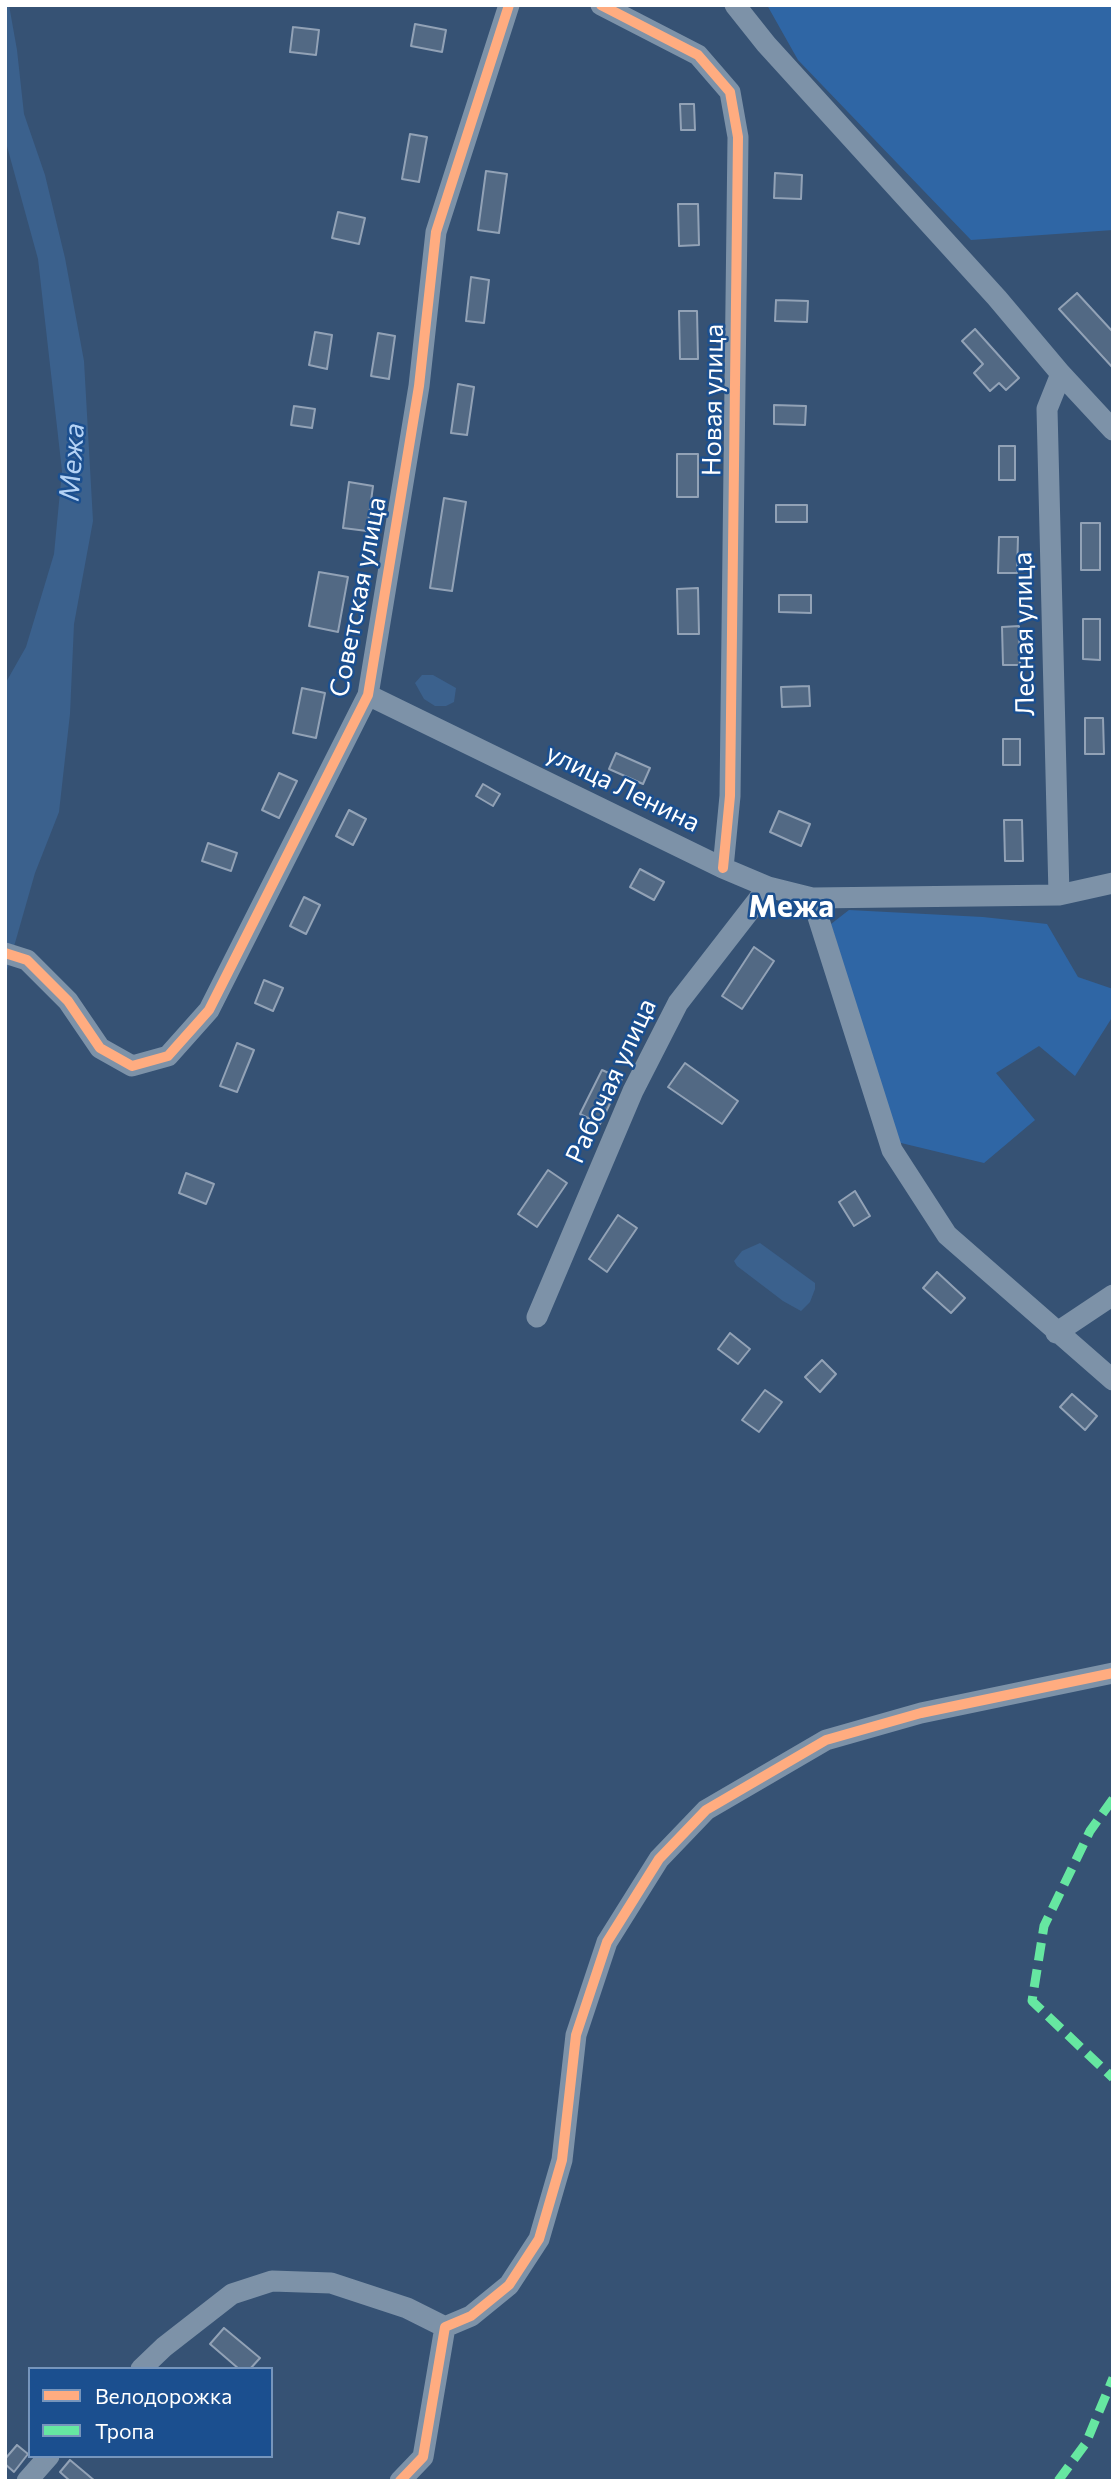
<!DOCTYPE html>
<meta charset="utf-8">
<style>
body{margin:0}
#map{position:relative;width:1118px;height:2486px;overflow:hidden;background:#365274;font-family:Commissioner,sans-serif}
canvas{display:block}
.frame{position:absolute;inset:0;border:7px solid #fff;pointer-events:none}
.legend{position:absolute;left:28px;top:2367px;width:245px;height:91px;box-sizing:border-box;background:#1b4f8f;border:2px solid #7695bc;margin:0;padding:9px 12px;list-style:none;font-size:21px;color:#fff}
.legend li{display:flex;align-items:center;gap:14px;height:35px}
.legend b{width:35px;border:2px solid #7695bc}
</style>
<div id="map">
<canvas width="1118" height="2486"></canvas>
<div class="frame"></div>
<ul class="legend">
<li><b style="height:9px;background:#ffac80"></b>Велодорожка</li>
<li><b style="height:9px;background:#66e7a1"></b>Тропа</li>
</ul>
</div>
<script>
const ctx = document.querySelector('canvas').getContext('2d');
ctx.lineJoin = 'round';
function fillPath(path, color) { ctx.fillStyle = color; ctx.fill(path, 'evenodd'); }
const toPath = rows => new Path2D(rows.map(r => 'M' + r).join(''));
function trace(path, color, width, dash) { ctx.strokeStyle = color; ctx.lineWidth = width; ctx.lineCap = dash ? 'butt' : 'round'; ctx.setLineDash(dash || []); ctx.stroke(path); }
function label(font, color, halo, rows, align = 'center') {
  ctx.font = font + ' Commissioner,sans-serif'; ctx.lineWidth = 5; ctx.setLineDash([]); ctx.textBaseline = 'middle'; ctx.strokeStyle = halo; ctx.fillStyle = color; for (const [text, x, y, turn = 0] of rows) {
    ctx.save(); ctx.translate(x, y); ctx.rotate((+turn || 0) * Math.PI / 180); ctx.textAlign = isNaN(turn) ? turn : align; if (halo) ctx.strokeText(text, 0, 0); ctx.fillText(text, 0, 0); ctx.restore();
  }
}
const green = toPath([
 [767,5,1113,5,1113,230,971,240,798,60],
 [849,910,983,917,1047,924,1078,977,1113,989,1113,1016,1075,1076,1039,1046,996,1073,1035,1120,984,1163,897,1142,831,924]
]);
const water = toPath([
 [5,5,9,5,17,50,24,114,45,175,65,258,84,361,93,521,74,624,70,714,59,812,35,873,5,978,5,684,26,647,54,554,62,471,38,259,5,139],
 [422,675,433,675,456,688,454,702,446,706,435,706,424,699,415,683],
 [760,1243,815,1283,815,1289,810,1302,801,1311,783,1301,737,1266,734,1261,742,1251]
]);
const building = toPath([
 [415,24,446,30,442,52,411,46,415,24],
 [293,27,319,30,316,55,290,52,293,27],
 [680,104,694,104,695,130,681,130,680,104],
 [410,134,427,137,419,182,402,179,410,134],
 [486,171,507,174,499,233,478,230,486,171],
 [775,173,802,175,801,199,774,198,775,173],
 [678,204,698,204,699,245,679,246,678,204],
 [338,212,365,218,359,244,332,238,338,212],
 [471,277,489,280,484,323,466,321,471,277],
 [1077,293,1113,332,1113,368,1059,309,1077,293],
 [776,300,808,301,807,322,775,321,776,300],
 [679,311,697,311,698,359,680,359,679,311],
 [975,329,1019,378,1006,390,999,383,990,391,974,373,983,364,962,341,975,329],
 [315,332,332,335,327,369,309,365,315,332],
 [378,333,395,336,389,379,371,376,378,333],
 [458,384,474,387,467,435,451,433,458,384],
 [774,405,806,406,805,425,774,424,774,405],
 [294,406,315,409,312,428,291,425,294,406],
 [999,446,1015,446,1015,480,999,480,999,446],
 [677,454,698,454,698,497,677,497,677,454],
 [349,482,373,486,367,531,343,528,349,482],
 [444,498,466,502,452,591,430,588,444,498],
 [776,505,807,505,807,522,776,522,776,505],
 [1081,523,1100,523,1100,570,1081,570,1081,523],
 [999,537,1018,537,1017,573,998,573,999,537],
 [319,572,348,577,338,632,309,626,319,572],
 [698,588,699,634,678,634,677,589,698,588],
 [779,595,811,595,811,613,779,612,779,595],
 [1083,619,1100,619,1100,660,1083,659,1083,619],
 [1019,626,1020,665,1003,665,1002,627,1019,626],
 [809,686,810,706,782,707,781,687,809,686],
 [302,688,325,693,316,738,293,733,302,688],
 [1085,718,1103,718,1104,754,1085,754,1085,718],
 [1003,739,1020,739,1020,765,1003,765,1003,739],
 [616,753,650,768,643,784,609,769,616,753],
 [279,773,297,781,279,818,262,810,279,773],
 [483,784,500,794,493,806,476,796,483,784],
 [349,810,366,819,353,845,336,836,349,810],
 [779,811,810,824,801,846,770,832,779,811],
 [1004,820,1022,820,1023,861,1005,861,1004,820],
 [208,843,237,853,231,871,202,861,208,843],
 [640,869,664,882,654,900,630,887,640,869],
 [304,897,320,905,306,934,290,926,304,897],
 [754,947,774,961,742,1009,722,996,754,947],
 [264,980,283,988,273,1011,255,1003,264,980],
 [237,1043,254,1050,237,1092,220,1086,237,1043],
 [685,1063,738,1101,722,1124,668,1087,685,1063],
 [602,1070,622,1079,600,1124,580,1114,602,1070],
 [548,1170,567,1183,537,1227,518,1214,548,1170],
 [186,1173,214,1184,206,1204,179,1193,186,1173],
 [855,1191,870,1216,854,1226,839,1202,855,1191],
 [618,1215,637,1228,607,1272,589,1259,618,1215],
 [937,1272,965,1298,951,1313,923,1288,937,1272],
 [730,1333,750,1349,738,1364,718,1349,730,1333],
 [822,1360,836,1374,820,1392,805,1377,822,1360],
 [765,1390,782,1402,759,1432,742,1420,765,1390],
 [1072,1394,1097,1416,1085,1430,1060,1407,1072,1394],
 [224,2328,260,2358,250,2369,239,2369,210,2344,224,2328],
 [17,2445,28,2454,14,2472,5,2464,5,2459,17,2445],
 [70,2460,95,2481,70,2481,60,2472,70,2460]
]);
const minor = toPath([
 [601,5,698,55,730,92,738,137,730,796,723,868],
 [735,5,766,44,997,298,1061,374,1113,430],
 [368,695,723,868,768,887,812,898,1059,895,1113,883],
 [1059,895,1047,409,1061,374],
 [812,898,892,1150,947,1235,1113,1380],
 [5,953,27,960,68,1001,100,1048,132,1066,168,1056,209,1010,368,695,419,386,436,232,509,5],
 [537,1317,633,1091,678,1003,768,887],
 [1056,1333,1113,1295],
 [141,2369,164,2347,232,2294,272,2281,331,2283,407,2308,445,2327],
 [27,2481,49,2456],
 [400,2481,423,2457,445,2327,471,2316,509,2285,539,2239,562,2160,576,2035,607,1942,659,1859,706,1810,826,1740,921,1713,1113,1673]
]);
const quiet = toPath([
 [1113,1799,1090,1831,1044,1926,1032,2001,1113,2078],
 [1058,2481,1086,2443,1113,2378]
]);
const cycleway = toPath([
 [601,5,698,55,730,92,738,137,730,796,723,868],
 [5,953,27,960,68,1001,100,1048,132,1066,168,1056,209,1010,368,695,419,386,436,232,509,5],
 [400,2481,423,2457,445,2327,471,2316,509,2285,539,2239,562,2160,576,2035,607,1942,659,1859,706,1810,826,1740,921,1713,1113,1673]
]);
const streetNames = [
 ["Новая улица",713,400,-89],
 ["Советская улица",358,597,-79],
 ["Лесная улица",1024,634,-91],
 ["улица Ленина",623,788,26],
 ["Рабочая улица",611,1081,-65]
];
const waterNames = [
 ["Межа",72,462,-86]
];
const quarterNames = [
 ["Межа",791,907]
];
fillPath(green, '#2f66a5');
fillPath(water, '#3b618d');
fillPath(building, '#526984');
trace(building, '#92a2b6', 2);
trace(minor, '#7d92a8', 21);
trace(quiet, '#66e7a1', 9, [18, 9]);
trace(cycleway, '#ffac80', 10);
label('26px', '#fff', '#1b4f8f', streetNames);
label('italic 28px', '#b5d3f5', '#1b4f8f', waterNames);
label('bold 30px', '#fff', '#1b4f8f', quarterNames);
</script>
